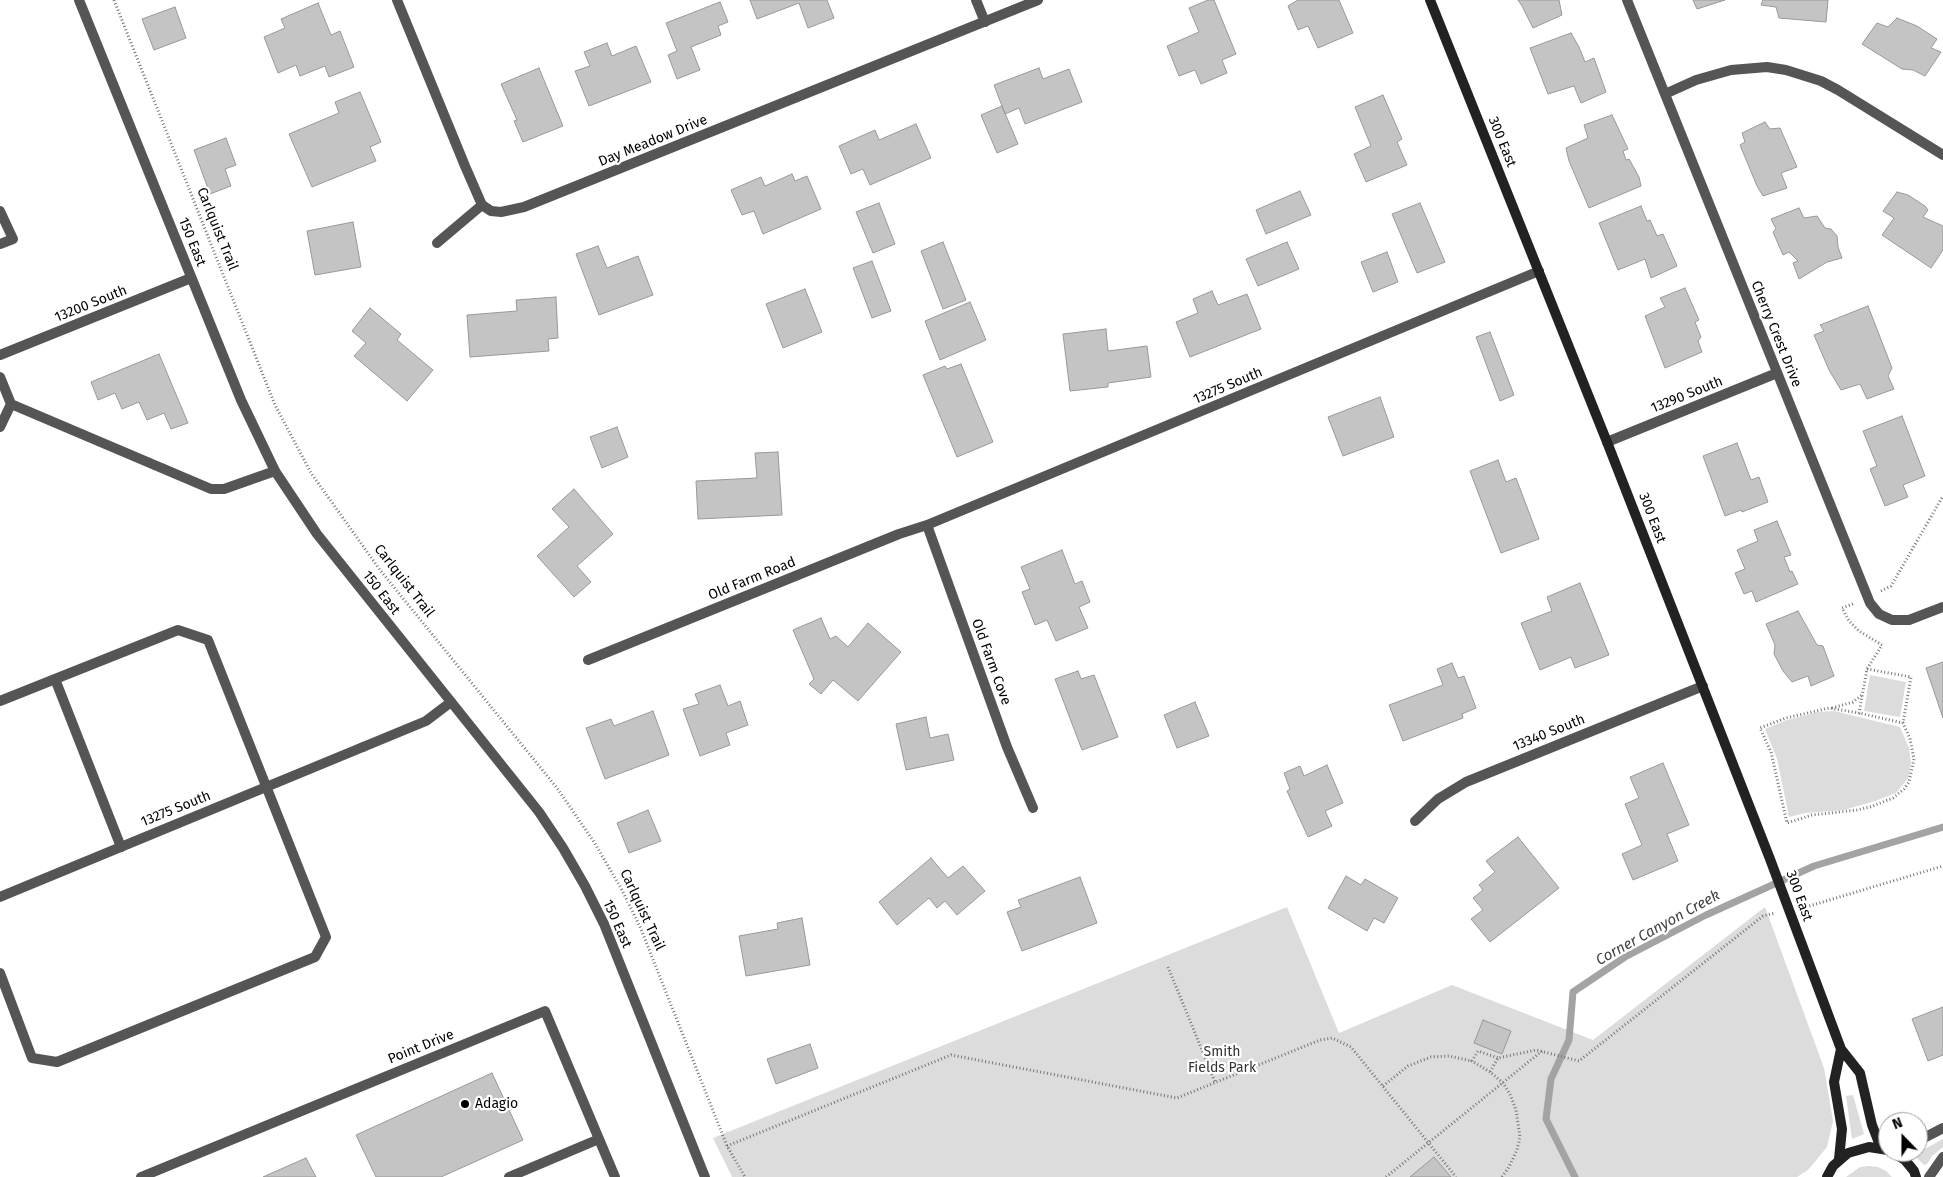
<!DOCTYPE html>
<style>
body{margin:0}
#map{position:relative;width:1943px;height:1177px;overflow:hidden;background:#fff;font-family:"Fira Sans",sans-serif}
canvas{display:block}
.north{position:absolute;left:1878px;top:1112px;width:50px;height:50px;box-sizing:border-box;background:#fff;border:1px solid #999;border-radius:50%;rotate:338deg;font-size:14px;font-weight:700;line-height:20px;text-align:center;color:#000}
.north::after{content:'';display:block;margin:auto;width:18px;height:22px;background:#000;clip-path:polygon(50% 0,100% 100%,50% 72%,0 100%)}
</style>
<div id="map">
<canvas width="1943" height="1177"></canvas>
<div class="north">N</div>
</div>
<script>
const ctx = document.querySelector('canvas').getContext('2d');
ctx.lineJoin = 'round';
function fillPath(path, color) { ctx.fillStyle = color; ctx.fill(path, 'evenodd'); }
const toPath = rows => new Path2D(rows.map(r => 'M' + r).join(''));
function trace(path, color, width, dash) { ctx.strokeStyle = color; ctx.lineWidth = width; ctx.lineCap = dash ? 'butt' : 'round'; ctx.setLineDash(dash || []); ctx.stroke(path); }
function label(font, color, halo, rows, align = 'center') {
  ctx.font = font + ' "Fira Sans",sans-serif'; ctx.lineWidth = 4.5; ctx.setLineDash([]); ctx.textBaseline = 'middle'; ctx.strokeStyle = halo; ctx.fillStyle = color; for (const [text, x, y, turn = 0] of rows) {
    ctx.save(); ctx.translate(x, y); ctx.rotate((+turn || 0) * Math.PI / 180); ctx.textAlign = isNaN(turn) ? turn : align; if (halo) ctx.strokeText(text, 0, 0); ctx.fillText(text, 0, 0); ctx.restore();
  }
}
const green = toPath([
 [1870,675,1906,682,1900,717,1864,711],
 [1834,711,1900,727,1909,748,1911,763,1909,777,1896,793,1875,801,1844,810,1806,813,1789,817,1777,759,1765,729,1787,720,1818,712],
 [1287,907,1339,1033,1452,985,1593,1040,1765,907,1824,1068,1833,1121,1827,1147,1808,1170,1797,1177,732,1177,713,1138],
 [1853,1095,1864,1134,1852,1139,1846,1096],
 [1943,1139,1943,1147,1932,1156,1927,1164,1924,1165,1916,1157,1916,1154,1919,1152],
 [1869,1166,1878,1167,1886,1171,1892,1177,1846,1177,1860,1167]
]);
const stream = toPath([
 [1575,1177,1546,1119,1551,1079,1569,1040,1573,992,1625,957,1706,915,1814,866,1943,827]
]);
const building = toPath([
 [750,0,827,0,834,18,808,28,799,3,757,19,750,0],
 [1208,0,1214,0,1236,54,1222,60,1227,73,1201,84,1195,70,1179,76,1167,46,1199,32,1189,8,1208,0],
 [1298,0,1339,0,1353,33,1318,48,1308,26,1298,30,1288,6,1298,0],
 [1518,0,1559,0,1562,15,1533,28,1522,6,1518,0],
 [1693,0,1725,0,1697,9,1693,0],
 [1763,0,1828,0,1826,22,1779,18,1776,7,1761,5,1763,0],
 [720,2,728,22,718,26,721,35,691,47,700,70,677,79,668,55,677,51,666,23,720,2],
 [318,3,331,35,340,31,354,67,329,77,325,66,300,76,296,65,278,73,264,37,285,28,281,19,318,3],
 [175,7,186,38,154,50,142,19,175,7],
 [1897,18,1917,26,1937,39,1931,48,1941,52,1925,76,1913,70,1902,69,1862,44,1877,23,1888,27,1897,18],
 [1571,33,1579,47,1585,62,1594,58,1606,92,1581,103,1574,86,1548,94,1530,48,1571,33],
 [607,43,612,56,636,46,651,82,589,106,575,71,590,66,584,52,607,43],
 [539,68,563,126,523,142,514,121,517,120,501,84,539,68],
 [1039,68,1043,79,1069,69,1082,102,1025,124,1019,108,1005,114,994,85,1039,68],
 [360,92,381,142,370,147,376,161,312,187,289,134,339,113,335,102,360,92],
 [1383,95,1402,139,1397,142,1407,165,1366,182,1354,154,1371,146,1355,107,1383,95],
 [1002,106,1018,144,997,153,981,115,1002,106],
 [1612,115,1628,149,1623,151,1626,160,1629,159,1639,177,1641,186,1589,208,1569,161,1566,148,1588,138,1584,125,1612,115],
 [1765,122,1770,129,1780,128,1797,167,1781,173,1787,188,1763,196,1757,186,1740,145,1745,142,1742,133,1765,122],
 [916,124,931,158,870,185,863,169,851,174,839,146,875,130,879,140,916,124],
 [226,138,236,165,225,169,231,186,210,194,194,150,226,138],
 [792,174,795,181,807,176,821,209,763,234,754,211,742,215,731,190,761,177,765,186,792,174],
 [1300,191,1311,215,1266,234,1256,210,1300,191],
 [1897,192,1908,195,1925,206,1928,210,1923,217,1943,226,1943,250,1931,268,1882,235,1894,218,1883,211,1897,192],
 [879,203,895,244,873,253,856,212,879,203],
 [1420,203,1445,262,1417,273,1392,214,1420,203],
 [1641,206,1647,221,1650,220,1657,236,1663,234,1677,266,1651,278,1645,259,1618,270,1599,223,1641,206],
 [1799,208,1804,218,1817,216,1825,228,1831,229,1837,236,1838,247,1842,258,1827,262,1799,279,1793,263,1798,261,1789,252,1783,255,1773,232,1776,229,1771,219,1799,208],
 [353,222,361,267,315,275,307,231,353,222],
 [943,242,966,300,943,309,921,251,943,242],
 [1287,242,1299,269,1258,286,1246,259,1287,242],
 [598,246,607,268,638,256,653,295,599,315,576,254,598,246],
 [1387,252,1398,282,1373,292,1361,262,1387,252],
 [872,261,891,311,872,318,853,268,872,261],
 [1685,288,1699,320,1695,322,1701,337,1698,341,1702,352,1665,368,1645,316,1665,307,1660,298,1685,288],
 [805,289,822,332,783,348,766,304,805,289],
 [1212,291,1218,305,1247,294,1261,329,1190,357,1176,322,1198,313,1193,299,1212,291],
 [556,297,558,338,548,339,549,351,470,357,467,315,517,311,516,300,556,297],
 [970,302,986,340,940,360,925,321,970,302],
 [1868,306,1892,368,1888,376,1894,389,1867,399,1860,384,1841,390,1829,370,1814,335,1824,331,1820,325,1868,306],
 [370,308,401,334,397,340,433,370,407,401,354,356,366,343,352,331,370,308],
 [1106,329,1108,351,1147,346,1151,377,1108,383,1108,387,1070,391,1063,334,1106,329],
 [1490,332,1514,395,1500,401,1476,337,1490,332],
 [159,354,188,423,171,429,164,413,147,420,139,402,122,409,115,393,98,400,91,382,159,354],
 [961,364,993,442,957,457,923,375,945,366,947,369,961,364],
 [1380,397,1394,437,1343,456,1328,417,1380,397],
 [1902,416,1925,476,1903,485,1908,497,1885,506,1870,469,1877,466,1863,431,1902,416],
 [617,427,628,457,602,468,590,437,617,427],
 [1737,443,1751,480,1759,477,1768,502,1742,512,1741,510,1725,516,1703,456,1737,443],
 [778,452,782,515,698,519,696,481,757,478,755,453,778,452],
 [1498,460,1506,482,1516,478,1539,539,1501,553,1470,471,1498,460],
 [574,489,613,534,577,566,591,582,574,597,537,556,569,527,552,509,574,489],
 [1777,521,1791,555,1784,557,1790,572,1792,571,1798,584,1756,602,1752,591,1744,594,1735,573,1745,569,1737,550,1758,541,1754,530,1777,521],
 [1062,550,1075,584,1082,581,1090,602,1079,607,1088,628,1056,641,1047,620,1035,625,1022,592,1030,589,1021,567,1062,550],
 [1580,583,1609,655,1575,668,1571,657,1540,670,1521,623,1552,611,1547,597,1580,583],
 [1798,611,1817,645,1823,646,1834,676,1811,686,1808,676,1792,682,1783,671,1774,654,1775,645,1766,624,1798,611],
 [821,618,830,639,836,636,848,647,868,623,901,652,858,701,833,680,821,694,809,684,814,679,793,630,821,618],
 [1943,662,1943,718,1926,668,1943,662],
 [1452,663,1458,678,1464,676,1476,708,1462,714,1463,718,1403,741,1389,705,1443,685,1437,669,1452,663],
 [1078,671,1081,679,1094,675,1118,737,1082,750,1055,679,1078,671],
 [720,685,728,706,740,701,748,725,726,733,730,745,700,756,683,709,699,704,695,694,720,685],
 [1195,702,1209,736,1177,748,1164,715,1195,702],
 [653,711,669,755,605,779,586,728,611,719,614,726,653,711],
 [926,717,930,738,948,734,954,760,906,770,896,724,926,717],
 [1663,763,1689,825,1667,834,1678,861,1633,880,1622,854,1642,845,1625,804,1639,798,1630,777,1663,763],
 [1327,765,1343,803,1325,811,1332,826,1308,837,1287,791,1290,789,1284,773,1300,766,1304,776,1327,765],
 [648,810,661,841,629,853,617,823,648,810],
 [1518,837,1559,888,1490,942,1471,919,1483,910,1473,898,1483,890,1479,885,1495,872,1486,861,1518,837],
 [931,858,948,878,963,866,985,891,957,915,945,901,937,908,929,898,897,925,879,902,931,858],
 [1346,876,1361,885,1365,879,1398,898,1384,923,1374,918,1367,931,1328,908,1346,876],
 [1080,877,1097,923,1022,951,1007,912,1021,907,1018,900,1080,877],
 [802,918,810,965,746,976,739,936,778,929,777,923,802,918],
 [1943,1007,1943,1055,1928,1061,1912,1019,1943,1007],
 [1483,1020,1511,1031,1502,1054,1474,1043,1483,1020],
 [810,1044,818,1068,776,1084,767,1059,810,1044],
 [492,1073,523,1140,441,1177,376,1177,356,1135,492,1073],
 [1434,1157,1451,1177,1410,1177,1434,1157],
 [306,1158,316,1177,263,1177,306,1158]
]);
const path = toPath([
 [114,0,275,405,311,473,380,570,557,788,594,842,622,890,641,929,727,1146,745,1177],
 [1881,591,1891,586,1943,496],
 [1853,604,1842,608,1849,621,1859,631,1882,645,1867,669,1859,713,1829,708,1786,718,1760,728,1771,752,1787,823,1812,815,1857,810,1870,807,1893,798,1904,789,1909,782,1914,759,1910,739,1903,723,1859,713],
 [1867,669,1911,677,1903,723],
 [1832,708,1853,702,1862,695],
 [1806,907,1943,866],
 [1168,967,1215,1082],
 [1490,1072,1472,1061,1478,1051,1498,1058],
 [1383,1086,1408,1066,1431,1057,1449,1056,1472,1061],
 [727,1146,951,1055,1177,1098,1320,1040,1332,1038,1351,1047,1456,1177],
 [1386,1177,1542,1051],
 [1502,1177,1509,1167,1517,1150,1520,1137,1516,1110,1510,1094,1503,1083,1490,1072,1498,1058,1536,1050,1579,1061,1763,916,1775,913]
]);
const service = toPath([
 [0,211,13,239,0,244],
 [437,243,482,205],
 [0,377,11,404,211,489,224,489,275,471],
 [0,427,11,404],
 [55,679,121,847],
 [0,701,178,630,208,640,326,937,315,957,57,1062,32,1058,0,973],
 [363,747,426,721,451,702]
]);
const minor = toPath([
 [397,0,465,166,482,205,491,211,501,212,524,207,1038,0],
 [976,0,985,22],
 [1627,0,1870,603,1879,614,1892,620,1909,620,1943,607],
 [1665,94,1696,80,1731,70,1767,67,1786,70,1821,81,1838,90,1943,155],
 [1607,442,1777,373],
 [927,525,1007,747,1033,808],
 [588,660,899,534,927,525,1539,271],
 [1415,821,1438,799,1466,782,1703,686],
 [0,897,363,747],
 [1918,1141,1943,1128],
 [141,1177,545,1011,615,1177],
 [509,1177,599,1139],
 [1929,1177,1943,1157]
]);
const tertiary = toPath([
 [79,0,241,400,275,471,317,534,539,812,563,848,585,886,604,924,705,1177],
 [0,355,191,278]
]);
const secondary = toPath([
 [1430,0,1607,442,1770,859,1841,1049,1860,1073,1872,1125,1881,1148],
 [1893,1152,1905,1160,1914,1171,1916,1177],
 [1839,1159,1842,1129,1834,1082,1841,1049],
 [1827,1177,1833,1166,1848,1153,1869,1147,1888,1150]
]);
const markers = [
 [465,1104,5,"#000"]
];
const streetNames = [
 ["Day Meadow Drive",653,141,-22],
 ["300 East",1502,142,68],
 ["Carlquist Trail",217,229,68],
 ["150 East",192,242,68],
 ["13200 South",91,304,-22],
 ["Cherry Crest Drive",1776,334,68],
 ["13275 South",1228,386,-23],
 ["13290 South",1687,395,-22],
 ["300 East",1652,518,69],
 ["Old Farm Road",752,579,-22],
 ["Carlquist Trail",404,581,52],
 ["150 East",381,593,52],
 ["Old Farm Cove",991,662,70],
 ["13340 South",1549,733,-22],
 ["13275 South",176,809,-22],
 ["300 East",1799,896,70],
 ["Carlquist Trail",642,910,65],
 ["150 East",617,924,66],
 ["Point Drive",421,1047,-22]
];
const parkNames = [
 ["Smith",1222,1052],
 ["Fields Park",1222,1068]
];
const poiNames = [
 ["Adagio",475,1104]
];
const waterNames = [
 ["Corner Canyon Creek",1658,928,-29]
];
fillPath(green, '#dcdcdc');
trace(stream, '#a3a3a3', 7);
fillPath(building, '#c4c4c4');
trace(building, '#999', 1);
trace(path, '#777', 3, [1, 2.5]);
trace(service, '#555', 10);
trace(minor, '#555', 10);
trace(tertiary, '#555', 10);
trace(secondary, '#222', 10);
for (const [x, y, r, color] of markers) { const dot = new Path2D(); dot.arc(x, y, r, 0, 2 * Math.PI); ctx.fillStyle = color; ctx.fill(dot); trace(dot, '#fff', 2); }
label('14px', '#000', '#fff', streetNames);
label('14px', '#333', '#fff', parkNames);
label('14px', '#000', '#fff', poiNames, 'left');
label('italic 15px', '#444', '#fff', waterNames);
</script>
